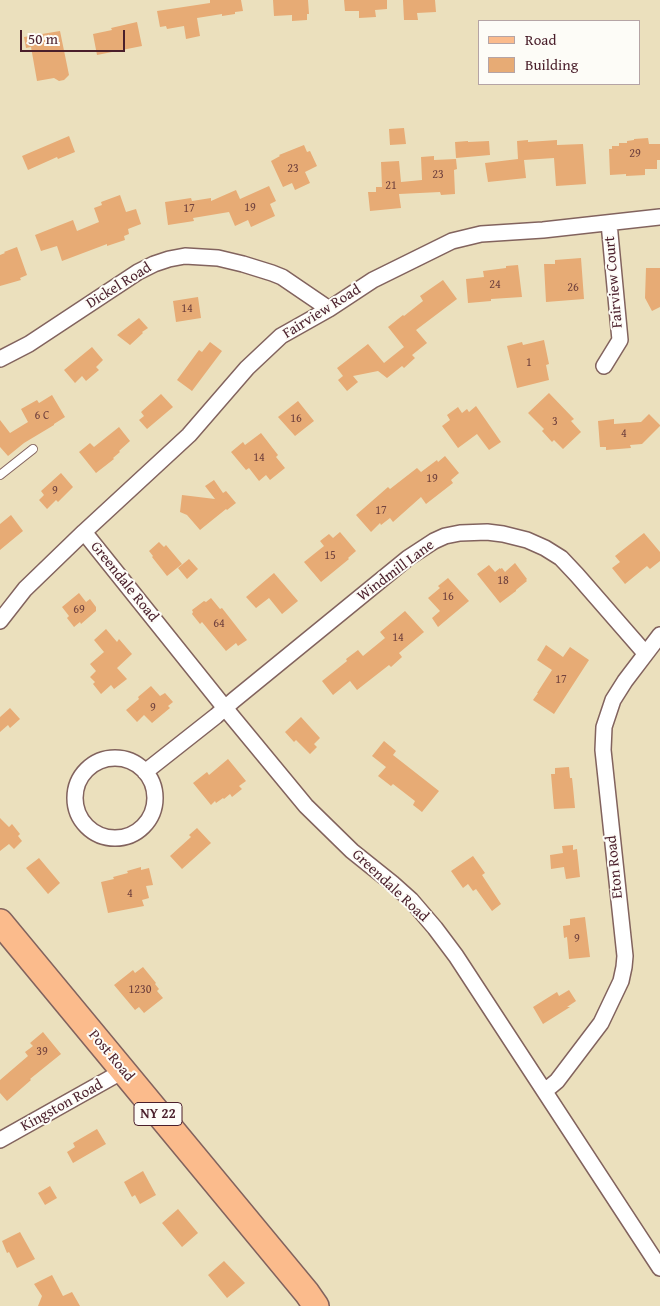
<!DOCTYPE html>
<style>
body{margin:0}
#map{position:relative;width:660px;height:1306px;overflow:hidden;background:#ebe0bd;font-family:"Gentium Book Plus",serif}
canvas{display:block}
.legend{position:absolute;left:478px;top:20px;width:162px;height:65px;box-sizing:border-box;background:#fdfcf7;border:1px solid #b5a4a5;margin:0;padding:6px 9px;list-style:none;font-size:15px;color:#4a1f2b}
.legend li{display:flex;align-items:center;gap:10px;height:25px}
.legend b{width:25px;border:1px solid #b5a4a5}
.scale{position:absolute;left:20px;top:30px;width:105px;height:22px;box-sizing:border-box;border:2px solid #4a1f2b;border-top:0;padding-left:6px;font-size:15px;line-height:18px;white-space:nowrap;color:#4a1f2b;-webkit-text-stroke:4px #fdfcf7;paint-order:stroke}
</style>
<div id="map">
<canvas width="660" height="1306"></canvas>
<ul class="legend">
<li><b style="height:6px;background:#fbbb8c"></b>Road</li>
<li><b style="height:14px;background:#e7ab75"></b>Building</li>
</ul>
<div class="scale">50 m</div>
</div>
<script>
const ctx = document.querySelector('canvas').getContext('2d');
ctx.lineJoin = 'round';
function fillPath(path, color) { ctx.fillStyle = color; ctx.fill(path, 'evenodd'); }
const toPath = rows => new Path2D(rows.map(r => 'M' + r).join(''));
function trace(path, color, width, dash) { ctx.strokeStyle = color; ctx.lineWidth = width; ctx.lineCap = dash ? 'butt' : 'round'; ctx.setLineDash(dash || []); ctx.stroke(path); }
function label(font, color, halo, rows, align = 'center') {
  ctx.font = font + ' "Gentium Book Plus",serif'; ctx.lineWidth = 4; ctx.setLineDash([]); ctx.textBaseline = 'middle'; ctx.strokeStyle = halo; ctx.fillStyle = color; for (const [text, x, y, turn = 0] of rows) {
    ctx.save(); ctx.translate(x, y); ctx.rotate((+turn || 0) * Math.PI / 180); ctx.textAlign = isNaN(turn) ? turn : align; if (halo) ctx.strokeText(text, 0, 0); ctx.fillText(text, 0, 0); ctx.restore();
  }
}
const building = toPath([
 [210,0,241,0,243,11,235,12,235,14,222,16,222,14,197,18,200,36,186,39,184,26,167,29,166,26,160,27,157,11,210,3],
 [273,0,308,0,309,14,307,14,307,20,292,21,292,15,274,16],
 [344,0,387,0,387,9,375,10,376,17,359,18,359,11,345,11],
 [403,0,435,0,436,12,417,13,418,20,404,20],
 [137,22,142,46,97,55,93,34,112,30,111,28],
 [60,31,69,75,64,80,59,81,54,78,37,81,31,47,26,48,24,37],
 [404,128,406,144,390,145,389,129],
 [69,136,75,152,58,159,57,157,28,170,22,156],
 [648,138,649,144,660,144,660,160,657,160,657,169,645,169,645,175,626,176,626,174,610,175,609,149,612,149,612,146,619,146,619,143,627,143,627,141,634,140,634,139],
 [528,140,528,142,557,140,557,145,583,144,586,184,556,186,554,158,524,160,526,178,488,182,485,163,518,159,517,141],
 [468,141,468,142,489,141,490,155,456,158,455,142],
 [304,145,307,152,310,151,317,166,305,172,310,183,295,190,292,183,283,187,271,161,280,156,279,155],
 [434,156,434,160,456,159,457,169,454,170,455,194,441,195,440,192,399,194,401,208,370,211,368,192,376,192,376,187,382,187,381,162,399,161,401,182,422,180,421,157],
 [269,186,276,201,270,204,275,216,251,227,248,220,235,226,229,212,193,218,194,221,168,225,165,202,191,198,192,201,211,198,211,201,236,190,240,199],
 [120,195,126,212,136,209,141,224,128,229,129,234,124,236,125,240,107,246,107,244,62,261,57,246,41,251,35,235,73,220,77,231,99,222,94,208,102,205,101,202],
 [17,247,27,275,20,278,21,280,0,286,0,255,5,253,4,252],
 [581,258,584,299,546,302,544,264,555,264,555,260],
 [518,265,522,297,491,299,491,301,468,303,466,279,484,277,483,271,506,268,506,266],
 [646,268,660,268,660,307,652,311,645,298],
 [443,280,457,299,416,330,427,343,412,355,415,358,404,368,402,366,387,378,378,371,353,376,358,382,347,391,338,380,343,376,337,368,368,344,384,363,404,347,388,327,403,315,404,316,423,301,420,296],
 [198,297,201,318,176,322,173,301],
 [139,318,148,328,142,332,143,333,130,345,117,335],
 [544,340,549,364,546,365,549,380,517,388,507,346,522,342,523,345],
 [210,342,222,351,192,391,177,380,199,350,202,352],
 [92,347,103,360,96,367,99,370,86,381,82,376,75,383,64,370],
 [549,393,574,419,571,421,581,432,563,449,554,440,552,442,542,431,544,429,528,413],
 [161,394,173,407,147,429,139,420,144,416,141,412],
 [52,395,65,417,54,424,54,425,24,443,8,456,0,447,0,420,10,433,28,422,21,409,37,400,39,403],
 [298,401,314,421,295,436,278,417],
 [476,406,501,442,489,450,477,434,458,448,442,426,450,420,447,415,458,407,462,413,467,409,469,412],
 [649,414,660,425,660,426,642,444,630,445,631,448,606,450,606,447,600,447,598,421,614,419,614,424,641,422],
 [119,427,130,441,119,451,120,452,113,458,114,459,96,473,79,452,90,443,94,447],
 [261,433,278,455,276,457,285,468,270,480,266,475,259,481,249,468,246,470,231,452,243,442,245,445],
 [445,456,459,473,451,480,453,483,426,504,421,497,393,522,390,518,381,525,380,523,371,532,356,515,388,487,390,489,417,468,421,472,437,460,438,462],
 [61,473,73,487,58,502,56,500,47,509,39,500,44,495,41,491],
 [214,480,223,493,226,491,236,503,227,510,226,509,200,530,187,515,180,512,182,495,215,499,205,486],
 [11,515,23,531,0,550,0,524],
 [340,532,356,551,348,558,349,559,321,582,304,562,324,546,320,541,329,534,333,538],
 [644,533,660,552,660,561,650,569,647,566,625,584,612,568,620,562,615,556],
 [159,542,164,547,166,545,182,564,167,576,152,557,153,556,149,551],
 [189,559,198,569,187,579,178,568],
 [515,563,527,579,526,580,527,581,516,590,516,591,500,603,477,574,489,565,495,572,500,568,500,569,502,568,505,572],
 [274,573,298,601,282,614,269,598,256,608,246,597],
 [448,578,469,601,438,627,432,618,440,611,428,598,440,588,438,586],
 [79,593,86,602,90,599,96,607,96,611,81,624,80,622,74,627,67,618,69,616,62,607],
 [211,598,220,609,222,608,247,640,238,646,236,643,226,651,202,622,200,624,192,614,193,612,192,610,204,601,206,602],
 [405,611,424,632,399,653,402,657,391,667,389,665,357,690,350,681,333,695,322,681,347,661,346,659,358,650,363,656,385,638,380,632],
 [106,629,117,642,119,639,132,654,117,668,127,679,114,689,111,685,101,694,93,684,95,682,90,677,96,671,90,664,104,652,94,640],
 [546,645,563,657,570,647,589,660,554,714,533,700,538,693,537,693,552,670,537,660],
 [151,686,160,696,165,693,173,702,168,706,170,708,152,723,144,715,137,722,126,710,139,699,138,697],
 [10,708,20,719,10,728,8,725,0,732,0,717],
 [301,717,320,738,314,744,317,747,310,754,296,740,294,742,285,732],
 [384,741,396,751,393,755,439,791,422,812,413,805,415,801,393,784,391,786,378,776,386,767,372,756],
 [228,759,246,781,239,786,242,789,232,797,230,794,224,799,223,798,216,803,215,801,211,805,193,783,207,772,209,775],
 [569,767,570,778,572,778,573,787,575,808,554,809,551,774,555,774,555,768],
 [0,818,9,827,12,824,20,834,18,836,22,841,14,849,9,844,0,851],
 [197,828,211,843,182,869,170,856,191,837,189,835],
 [573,845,573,850,577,849,580,877,566,879,564,867,551,869,550,855,563,853,562,846],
 [473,856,485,873,482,875,501,904,492,911,476,889,473,891,468,884,463,888,451,871],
 [39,858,60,883,48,894,26,868],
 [141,867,141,870,149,868,153,885,146,886,149,898,142,900,144,906,108,913,101,882,114,879,113,877,128,873,127,871],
 [585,917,590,957,569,959,567,937,564,938,563,926,570,925,570,919],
 [143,967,156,983,155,984,159,989,157,991,163,998,144,1013,139,1007,135,1010,114,985,133,970,135,973],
 [569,990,576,1001,567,1007,570,1007,543,1024,533,1007,557,992,559,996],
 [43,1032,61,1054,30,1079,31,1080,7,1101,0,1093,0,1080,28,1056,25,1052,33,1046,30,1043],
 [97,1129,106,1144,73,1163,67,1152,75,1147,73,1143],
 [143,1171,156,1195,140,1204,135,1195,132,1197,124,1182],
 [50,1186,57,1198,45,1205,38,1193],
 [178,1209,198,1233,182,1247,162,1223],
 [20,1232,35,1259,17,1268,9,1252,7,1253,2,1241],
 [224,1261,245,1283,227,1298,208,1275],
 [52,1275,63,1296,72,1292,80,1306,38,1306,42,1296,34,1284]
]);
const lane = toPath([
 [0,475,33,449]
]);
const street = toPath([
 [0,359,29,344,138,272,154,264,169,259,185,256,218,258,243,264,272,273,282,277,329,309],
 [604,366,620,340,609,223],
 [84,532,225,708,306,806,352,851,392,883,411,900,435,928,456,956,660,1268],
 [0,621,25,589,84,532,189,435,247,368,281,336,329,309,373,280,452,241,481,234,543,230,660,217],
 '75 798a40 40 0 1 1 80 0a40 40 0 1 1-80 0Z',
 [145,772,216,716,234,700,408,558,434,541,445,536,460,533,487,532,503,534,527,540,545,548,561,558,577,575,645,653],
 [545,1091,557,1081,601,1023,621,981,624,967,625,956,603,750,604,727,613,700,625,681,660,635],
 [0,1140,123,1071]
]);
const primary = toPath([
 [0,922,307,1293,316,1306]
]);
const numberNames = [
 ["29",635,154],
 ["23",293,169],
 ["23",438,175],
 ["21",391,186],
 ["19",250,208],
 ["17",189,209],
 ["24",495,285],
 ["26",573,288],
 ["14",187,309],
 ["1",529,363],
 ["6 C",42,416],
 ["16",296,419],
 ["3",555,422],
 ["4",624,434],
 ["14",259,458],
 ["19",432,479],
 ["9",55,491],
 ["17",381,511],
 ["15",330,556],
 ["18",503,581],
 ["16",448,597],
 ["69",79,610],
 ["64",219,624],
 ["14",398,638],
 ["17",561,680],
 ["9",153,708],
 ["4",130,894],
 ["9",577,939],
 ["1230",140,990],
 ["39",42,1052]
];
const shields = [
 [158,1114,48]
];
const shieldNames = [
 ["NY 22",158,1114]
];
const streetNames = [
 ["Fairview Court",614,282,-95],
 ["Dickel Road",119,286,-32],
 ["Fairview Road",322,312,-32],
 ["Windmill Lane",396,571,-37],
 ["Greendale Road",124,582,51],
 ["Eton Road",615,867,-96],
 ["Greendale Road",390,886,43],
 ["Post Road",111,1056,50],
 ["Kingston Road",62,1106,-29]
];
fillPath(building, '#e7ab75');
trace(lane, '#82635e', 10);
trace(street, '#82635e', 18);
trace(primary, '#82635e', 28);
trace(lane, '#fff', 8);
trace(street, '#fff', 15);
trace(primary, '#fbbb8c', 25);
label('12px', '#71423e', null, numberNames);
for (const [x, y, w] of shields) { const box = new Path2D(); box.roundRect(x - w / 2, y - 11.5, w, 23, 4); ctx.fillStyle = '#fdfcf7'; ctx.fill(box); trace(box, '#4a1f2b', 1); }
label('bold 14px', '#4a1f2b', null, shieldNames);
label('15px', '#4a1f2b', '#fdfcf7', streetNames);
</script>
